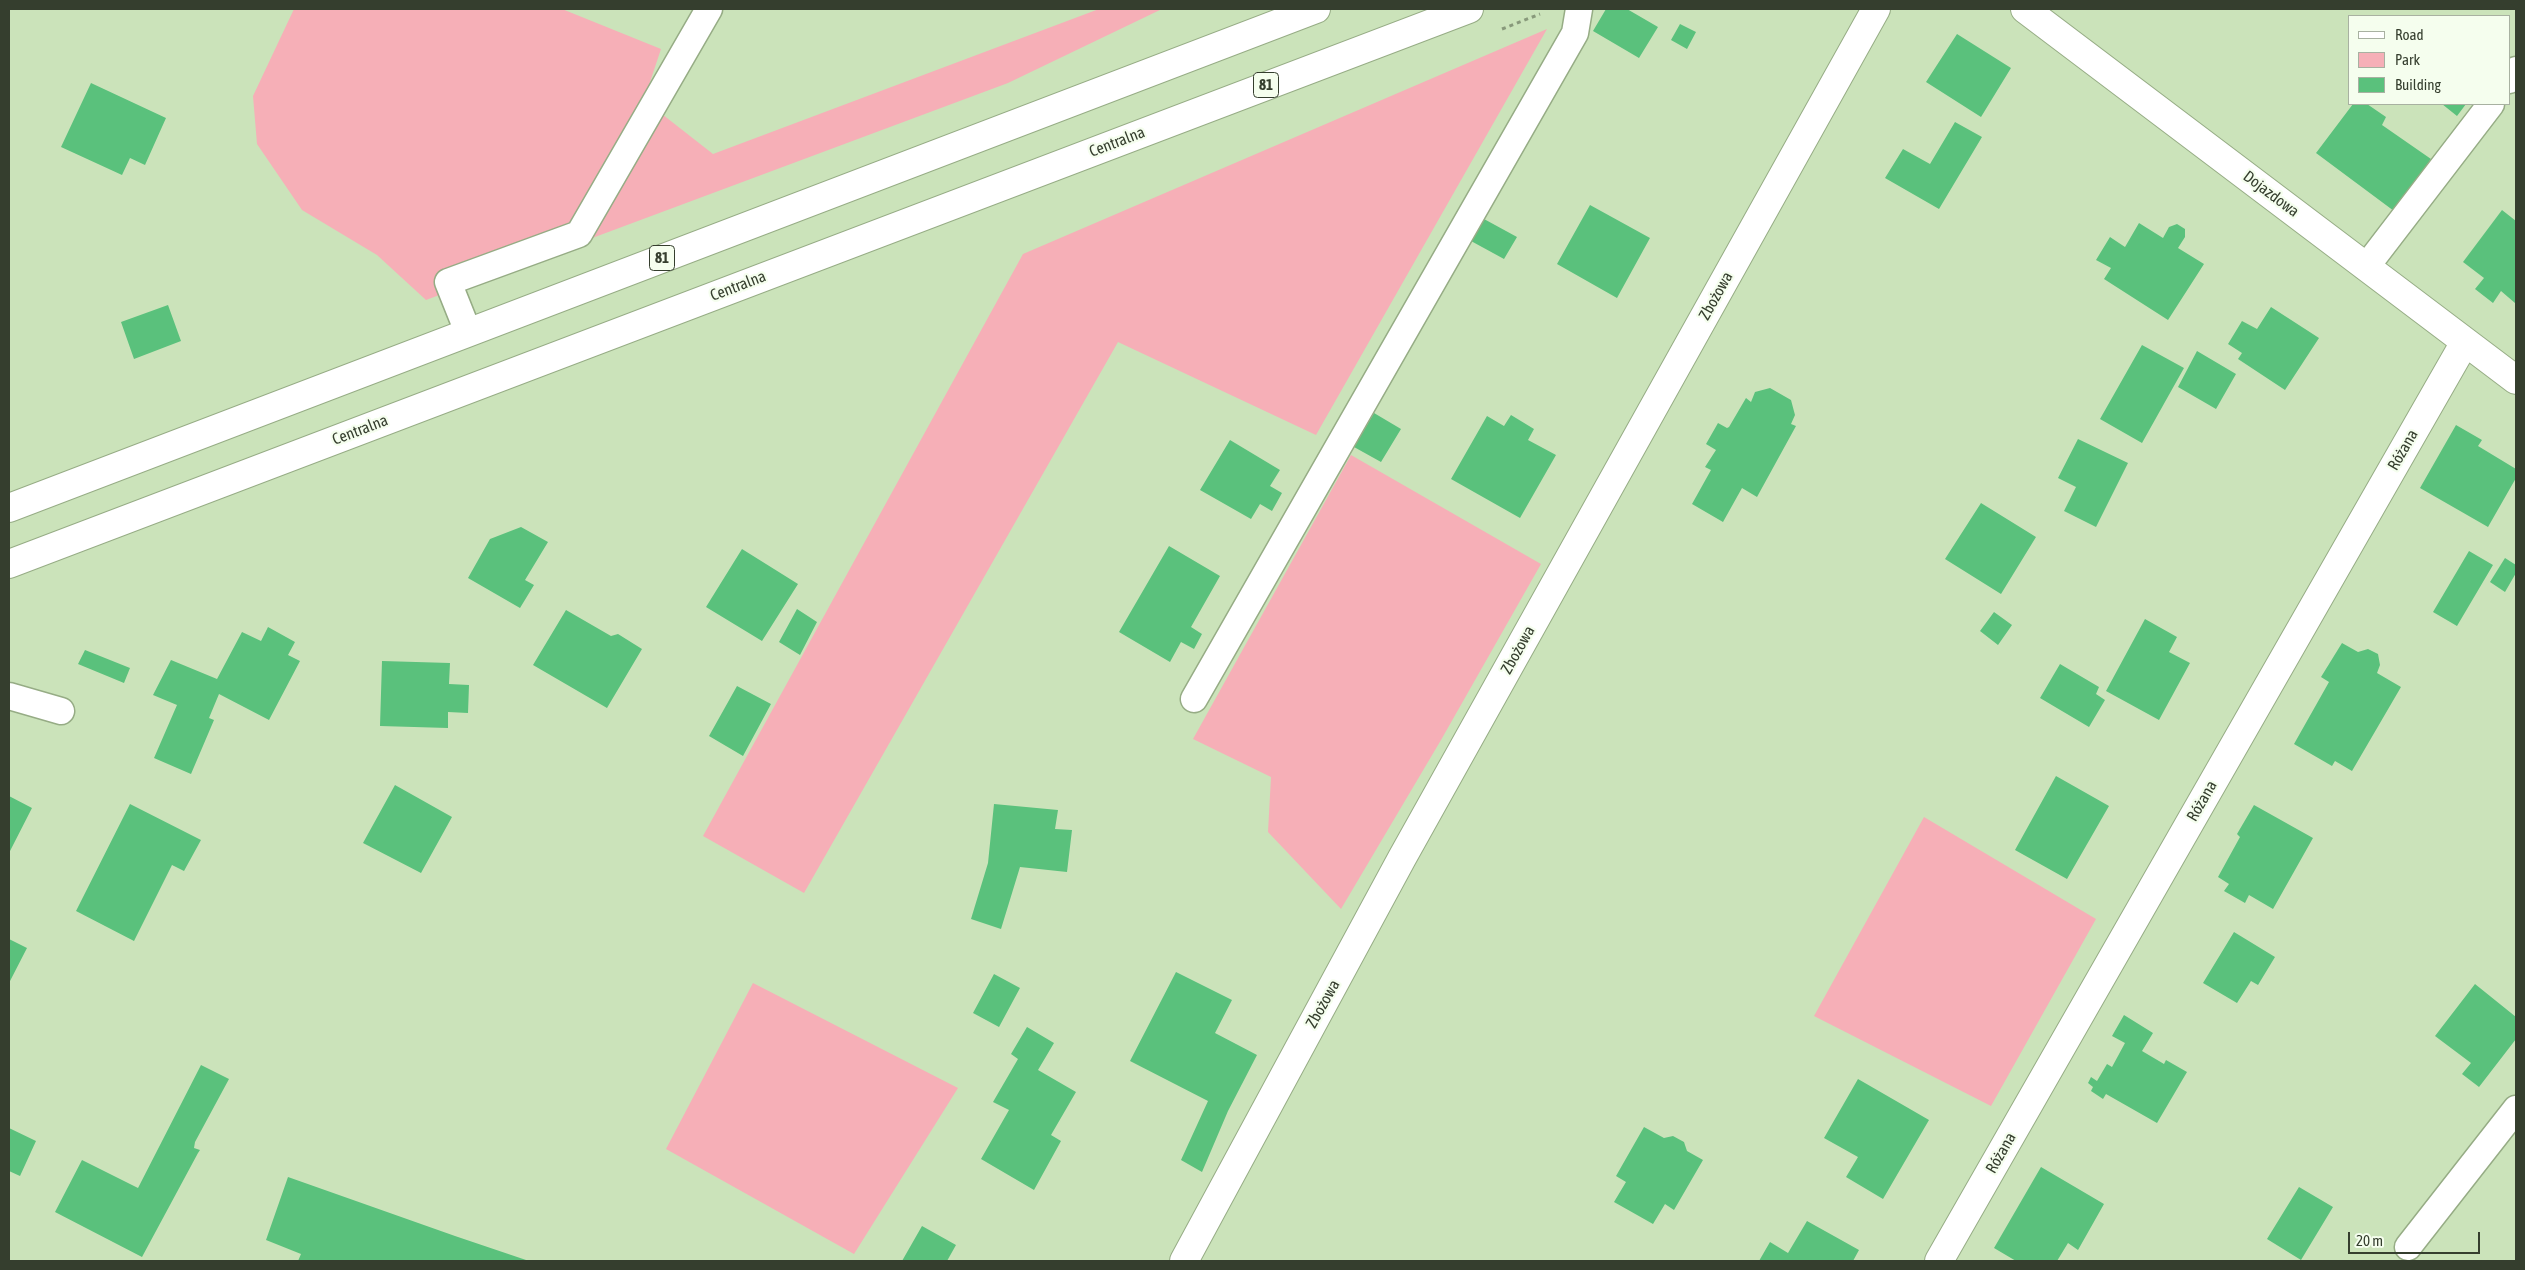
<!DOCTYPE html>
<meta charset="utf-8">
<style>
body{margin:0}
#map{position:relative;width:2525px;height:1270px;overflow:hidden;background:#cbe3ba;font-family:"Asap Condensed",sans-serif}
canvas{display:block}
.frame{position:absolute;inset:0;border:10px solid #353e2e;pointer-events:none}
.legend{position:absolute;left:2348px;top:15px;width:162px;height:90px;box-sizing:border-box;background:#f5feee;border:1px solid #a8b1a1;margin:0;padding:6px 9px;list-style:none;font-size:15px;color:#353e2e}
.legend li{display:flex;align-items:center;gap:10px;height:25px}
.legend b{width:25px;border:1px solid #a8b1a1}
.scale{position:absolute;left:2348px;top:1232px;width:132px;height:22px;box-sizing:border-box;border:2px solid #353e2e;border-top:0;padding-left:6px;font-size:15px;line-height:18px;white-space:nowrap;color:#353e2e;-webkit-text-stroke:4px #f5feee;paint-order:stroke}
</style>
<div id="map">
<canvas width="2525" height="1270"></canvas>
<div class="frame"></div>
<ul class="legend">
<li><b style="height:6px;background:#fff"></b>Road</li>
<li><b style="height:14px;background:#f6afb7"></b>Park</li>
<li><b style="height:14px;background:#5ac17c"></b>Building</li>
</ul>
<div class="scale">20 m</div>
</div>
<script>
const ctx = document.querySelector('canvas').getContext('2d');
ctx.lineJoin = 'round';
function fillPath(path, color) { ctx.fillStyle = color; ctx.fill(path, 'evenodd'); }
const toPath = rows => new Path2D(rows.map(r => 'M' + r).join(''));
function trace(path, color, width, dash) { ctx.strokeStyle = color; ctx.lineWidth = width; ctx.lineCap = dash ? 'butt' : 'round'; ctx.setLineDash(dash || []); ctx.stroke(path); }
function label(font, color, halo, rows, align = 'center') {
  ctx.font = font + ' "Asap Condensed",sans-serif'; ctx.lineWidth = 4.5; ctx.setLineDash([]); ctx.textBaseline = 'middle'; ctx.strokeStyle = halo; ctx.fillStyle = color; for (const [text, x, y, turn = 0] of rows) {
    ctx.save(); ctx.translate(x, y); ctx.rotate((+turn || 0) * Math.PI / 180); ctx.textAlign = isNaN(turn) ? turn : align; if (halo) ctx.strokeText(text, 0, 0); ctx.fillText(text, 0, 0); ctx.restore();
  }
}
const green = toPath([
 [294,9,562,9,661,49,644,100,713,154,1099,9,1162,9,1008,83,426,300,377,255,302,210,257,144,253,96],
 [1547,29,1316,435,1118,342,804,893,703,836,1023,254],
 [1351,455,1541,564,1441,740,1341,909,1268,832,1271,777,1193,739],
 [1924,817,2096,919,1991,1106,1814,1016],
 [753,983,958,1088,854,1254,666,1149]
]);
const building = toPath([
 [1606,9,1627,9,1658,27,1639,58,1593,31],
 [1680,24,1696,32,1687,49,1671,40],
 [1957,34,2011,68,1981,117,1926,82],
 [91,83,166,118,145,165,130,158,122,175,61,147],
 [2353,104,2367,104,2386,117,2382,125,2431,159,2394,211,2316,153],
 [2442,104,2466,104,2457,116],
 [1955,122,1982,137,1939,209,1885,178,1903,149,1930,164],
 [1590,205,1650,238,1617,298,1557,264],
 [2502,210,2516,221,2515,303,2501,291,2493,303,2475,289,2484,278,2463,262],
 [1484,219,1517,237,1504,259,1471,241],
 [2139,223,2163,238,2169,227,2177,224,2185,229,2185,237,2178,248,2204,264,2168,320,2104,279,2111,268,2096,260,2110,237,2125,247],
 [168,305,181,341,134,359,121,322],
 [2271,307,2319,338,2285,390,2238,359,2242,353,2228,344,2242,321,2257,329],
 [2142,345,2184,368,2142,443,2100,419],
 [2197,351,2236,374,2216,409,2178,387],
 [1770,388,1791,400,1795,415,1791,424,1796,426,1757,497,1742,488,1723,522,1692,504,1711,470,1705,467,1716,450,1706,444,1718,423,1727,428,1729,427,1746,398,1751,402,1755,392],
 [1374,413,1401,429,1381,462,1354,447],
 [1511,415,1534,429,1528,440,1556,455,1520,518,1451,479,1487,416,1504,426],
 [2456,425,2482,440,2478,446,2516,469,2516,478,2488,527,2420,488],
 [2078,439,2128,463,2096,527,2064,511,2076,487,2058,478],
 [1230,440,1280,470,1270,486,1282,493,1272,511,1260,504,1251,519,1200,490],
 [1981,503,2036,537,2001,594,1945,559],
 [521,527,548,542,525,580,534,585,520,608,468,578,490,539],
 [1169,546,1220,576,1191,627,1202,634,1194,649,1181,642,1170,662,1119,632],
 [742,549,798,584,762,641,706,607],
 [2469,551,2493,565,2457,626,2433,612],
 [2505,558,2516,565,2516,573,2505,592,2490,582],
 [797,609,817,622,800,655,779,642],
 [566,610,611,636,618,634,642,649,607,708,533,665],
 [1994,612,2012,625,1998,645,1980,631],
 [2145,619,2177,637,2169,652,2190,663,2159,720,2106,691],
 [268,627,295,642,288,655,300,661,269,720,219,694,209,718,214,720,191,774,154,758,177,705,153,695,171,660,217,679,242,632,261,641],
 [2342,643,2358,652,2368,649,2378,654,2380,665,2377,673,2401,687,2352,771,2335,761,2332,766,2294,744,2329,682,2321,677],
 [85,650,130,668,124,683,78,664],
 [382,661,450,663,449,684,469,685,468,713,448,712,448,728,380,726],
 [2060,664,2099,687,2096,694,2105,700,2089,727,2040,698],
 [737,686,771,704,743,756,709,736],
 [2056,776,2109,806,2067,879,2015,850],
 [395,785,452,817,421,873,363,843],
 [9,796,32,808,9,853],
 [130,804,201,840,184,871,172,865,134,941,76,911],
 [994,804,1058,810,1055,829,1072,830,1067,872,1020,867,1001,929,971,919,988,863],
 [2254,805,2313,838,2273,909,2249,895,2245,903,2224,891,2229,884,2218,877,2240,837,2237,834],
 [2234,932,2275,957,2258,985,2251,981,2237,1003,2203,983],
 [9,939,27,948,9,983],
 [1176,972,1232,1000,1215,1033,1257,1055,1228,1111,1202,1172,1181,1160,1208,1101,1130,1061],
 [994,974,1020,988,999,1027,973,1013],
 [2475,984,2516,1017,2516,1039,2479,1087,2462,1074,2471,1063,2435,1036],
 [2124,1015,2153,1033,2142,1051,2164,1064,2166,1060,2187,1072,2157,1123,2106,1094,2103,1099,2091,1091,2093,1087,2088,1083,2091,1077,2097,1081,2107,1064,2112,1067,2125,1043,2112,1036],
 [1027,1027,1054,1043,1038,1070,1076,1092,1051,1135,1061,1141,1034,1190,981,1159,1009,1110,993,1102,1018,1059,1011,1054],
 [201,1065,229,1079,195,1142,194,1148,200,1150,198,1153,142,1257,55,1212,82,1160,138,1188],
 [1858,1079,1929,1120,1883,1199,1846,1177,1858,1157,1824,1138],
 [1644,1127,1664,1138,1673,1136,1684,1142,1687,1151,1703,1160,1674,1210,1665,1204,1653,1224,1614,1202,1626,1182,1616,1176],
 [9,1128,36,1141,20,1176,9,1171],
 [2041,1167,2104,1204,2078,1250,2068,1243,2057,1261,2016,1261,1994,1248],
 [288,1177,455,1236,529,1261,298,1261,301,1254,266,1240],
 [2299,1187,2333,1207,2301,1260,2267,1239],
 [1807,1221,1859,1250,1853,1261,1759,1261,1770,1242,1788,1253],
 [922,1226,956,1245,947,1261,902,1261]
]);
const path = toPath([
 [1502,29,1540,14]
]);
const lane = toPath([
 [2509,80,2516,70],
 [2366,267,2491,104],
 [468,332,448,282,579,234,709,9],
 [9,696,61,711],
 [1194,699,1575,33,1579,9],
 [2408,1247,2516,1109]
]);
const street = toPath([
 [2025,9,2516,380],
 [1184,1261,1402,858,1876,9],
 [1939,1261,2465,342]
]);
const primary = toPath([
 [9,508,1316,9],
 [9,564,1469,9]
]);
const shields = [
 [1266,85,25],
 [662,258,25]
];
const shieldNames = [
 ["81",1266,85],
 ["81",662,258]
];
const streetNames = [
 ["Centralna",1117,142,-21],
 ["Dojazdowa",2271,194,37],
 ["Centralna",738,286,-21],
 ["Zbożowa",1716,296,-61],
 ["Centralna",360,430,-21],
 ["Różana",2403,450,-60],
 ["Zbożowa",1518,650,-61],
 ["Różana",2202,801,-60],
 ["Zbożowa",1323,1004,-61],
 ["Różana",2001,1153,-60]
];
fillPath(green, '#f6afb7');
fillPath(building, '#5ac17c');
trace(lane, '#96ac85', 29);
trace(street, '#96ac85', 30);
trace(primary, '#96ac85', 30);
trace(path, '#88997b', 3, [4, 4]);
trace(lane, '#fff', 26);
trace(street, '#fff', 28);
trace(primary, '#fff', 28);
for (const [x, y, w] of shields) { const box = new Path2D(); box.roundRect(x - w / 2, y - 12.5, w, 25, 4); ctx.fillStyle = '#f5feee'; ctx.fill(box); trace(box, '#353e2e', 1); }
label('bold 15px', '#353e2e', null, shieldNames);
label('16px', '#353e2e', '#f5feee', streetNames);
</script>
